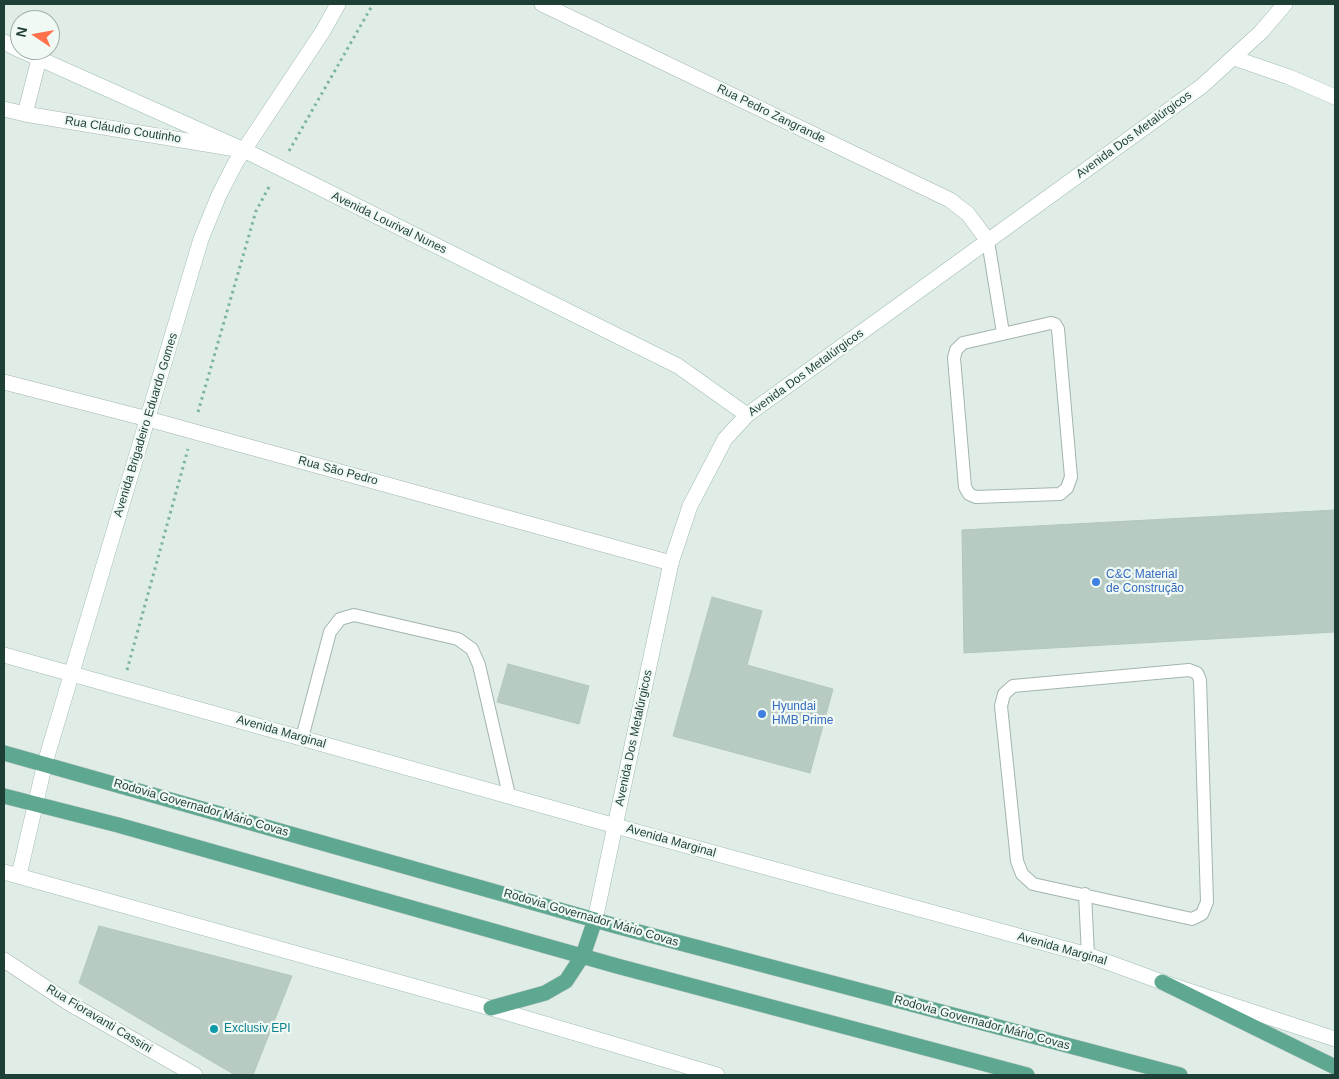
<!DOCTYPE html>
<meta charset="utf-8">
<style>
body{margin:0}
#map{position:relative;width:1339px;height:1079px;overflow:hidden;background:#e0ede6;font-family:Helvetica,sans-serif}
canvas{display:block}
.frame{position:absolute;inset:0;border:5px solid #1e3f35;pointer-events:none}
.north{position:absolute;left:10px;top:10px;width:50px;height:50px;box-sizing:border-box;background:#f0f9f4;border:1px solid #9cafa8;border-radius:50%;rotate:282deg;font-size:14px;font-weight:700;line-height:20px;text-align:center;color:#1e3f35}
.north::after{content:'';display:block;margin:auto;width:18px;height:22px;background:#ff714b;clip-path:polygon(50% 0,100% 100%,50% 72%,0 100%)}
</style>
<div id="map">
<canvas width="1339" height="1079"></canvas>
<div class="frame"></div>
<div class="north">N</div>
</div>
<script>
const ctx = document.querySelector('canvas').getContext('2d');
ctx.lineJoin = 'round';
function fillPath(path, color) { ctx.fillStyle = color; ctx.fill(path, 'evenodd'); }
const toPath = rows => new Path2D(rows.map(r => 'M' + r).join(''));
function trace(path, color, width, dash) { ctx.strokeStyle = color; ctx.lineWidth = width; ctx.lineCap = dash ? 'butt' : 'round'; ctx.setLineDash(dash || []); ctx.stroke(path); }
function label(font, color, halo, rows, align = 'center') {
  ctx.font = font + ' Helvetica,sans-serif'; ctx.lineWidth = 4.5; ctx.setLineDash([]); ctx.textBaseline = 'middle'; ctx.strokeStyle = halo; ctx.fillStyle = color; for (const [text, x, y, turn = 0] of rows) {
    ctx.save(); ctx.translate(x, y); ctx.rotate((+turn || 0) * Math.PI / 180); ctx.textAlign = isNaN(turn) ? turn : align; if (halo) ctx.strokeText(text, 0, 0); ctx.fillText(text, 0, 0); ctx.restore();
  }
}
const building = toPath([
 [1335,510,1335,632,964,653,962,530,1335,510],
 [712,597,762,611,747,665,833,689,810,773,673,736,712,597],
 [508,664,589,686,579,724,497,702,508,664],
 [99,926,292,976,253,1075,235,1075,79,983,99,926]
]);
const path = toPath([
 [289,151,373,4],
 [198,412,256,211,270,185],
 [127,670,188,449]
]);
const lane = toPath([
 [988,241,1003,333],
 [1051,323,1055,324,1058,329,1071,477,1067,488,1060,494,976,497,969,494,965,487,954,358,956,350,963,343,1051,323],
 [1189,670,1197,673,1200,680,1207,902,1202,914,1192,919,1033,884,1022,874,1017,861,1001,706,1004,694,1013,686,1189,670],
 [302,738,330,632,340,619,354,615,458,639,472,649,479,665,509,795],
 [1085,894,1088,955]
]);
const street = toPath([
 [542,4,950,200,968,214,988,241],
 [4,109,25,114,236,149],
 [25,114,39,59],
 [4,382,148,419,671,563],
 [4,960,69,1003,195,1075]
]);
const secondary = toPath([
 [4,42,20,50],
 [20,50,244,150,678,366,747,415],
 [1234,58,1289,77,1335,97],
 [4,655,648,835,1088,955,1162,982,1335,1039],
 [4,872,491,1008,717,1075],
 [19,875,45,763,201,239,219,195,236,162,323,31,338,4],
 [595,920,671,563,690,506,725,439,747,415,1202,86,1261,32,1285,4]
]);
const primary = toPath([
 [4,753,616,926,1180,1075],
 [4,796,118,825,617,966,1027,1075],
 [1162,982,1335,1067],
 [491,1008,545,993,566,981,583,955,595,920]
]);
const markers = [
 [1096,582,5,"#3f7fe0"],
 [762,714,5,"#3f7fe0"],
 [214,1029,5,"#0f9aa8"]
];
const streetNames = [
 ["Rua Pedro Zangrande",771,114,26],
 ["Rua Cláudio Coutinho",123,130,9],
 ["Avenida Dos Metalúrgicos",1134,135,-36],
 ["Avenida Lourival Nunes",389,223,26],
 ["Avenida Dos Metalúrgicos",806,373,-36],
 ["Avenida Brigadeiro Eduardo Gomes",146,425,-73],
 ["Rua São Pedro",338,471,15],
 ["Avenida Marginal",281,732,16],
 ["Avenida Dos Metalúrgicos",634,738,-78],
 ["Rodovia Governador Mário Covas",201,808,16],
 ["Avenida Marginal",671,841,16],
 ["Rodovia Governador Mário Covas",591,918,16],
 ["Avenida Marginal",1062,949,16],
 ["Rua Fioravanti Cassini",99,1019,31],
 ["Rodovia Governador Mário Covas",982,1023,15]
];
const shopNames = [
 ["C&C Material",1106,575],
 ["de Construção",1106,589],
 ["Hyundai",772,707],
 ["HMB Prime",772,721]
];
const cultureNames = [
 ["Exclusiv EPI",224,1029]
];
fillPath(building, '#b7cbc2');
trace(building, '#b1c7bd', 1);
trace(lane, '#a2b5ad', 14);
trace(street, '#a2b5ad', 16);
trace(secondary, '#9fbdb1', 16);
trace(primary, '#c0c9c6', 16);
trace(path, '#7cb4a1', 3, [2.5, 4]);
trace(lane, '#fff', 12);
trace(street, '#fff', 15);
trace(secondary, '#fff', 15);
trace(primary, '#5ea892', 15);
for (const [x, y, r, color] of markers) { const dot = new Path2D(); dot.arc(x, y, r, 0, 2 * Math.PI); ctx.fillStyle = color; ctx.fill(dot); trace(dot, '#f0f9f4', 2); }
label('12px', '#1e3f35', '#f0f9f4', streetNames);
label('12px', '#366cbe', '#f0f9f4', shopNames, 'left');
label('12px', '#0d838f', '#f0f9f4', cultureNames, 'left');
</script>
